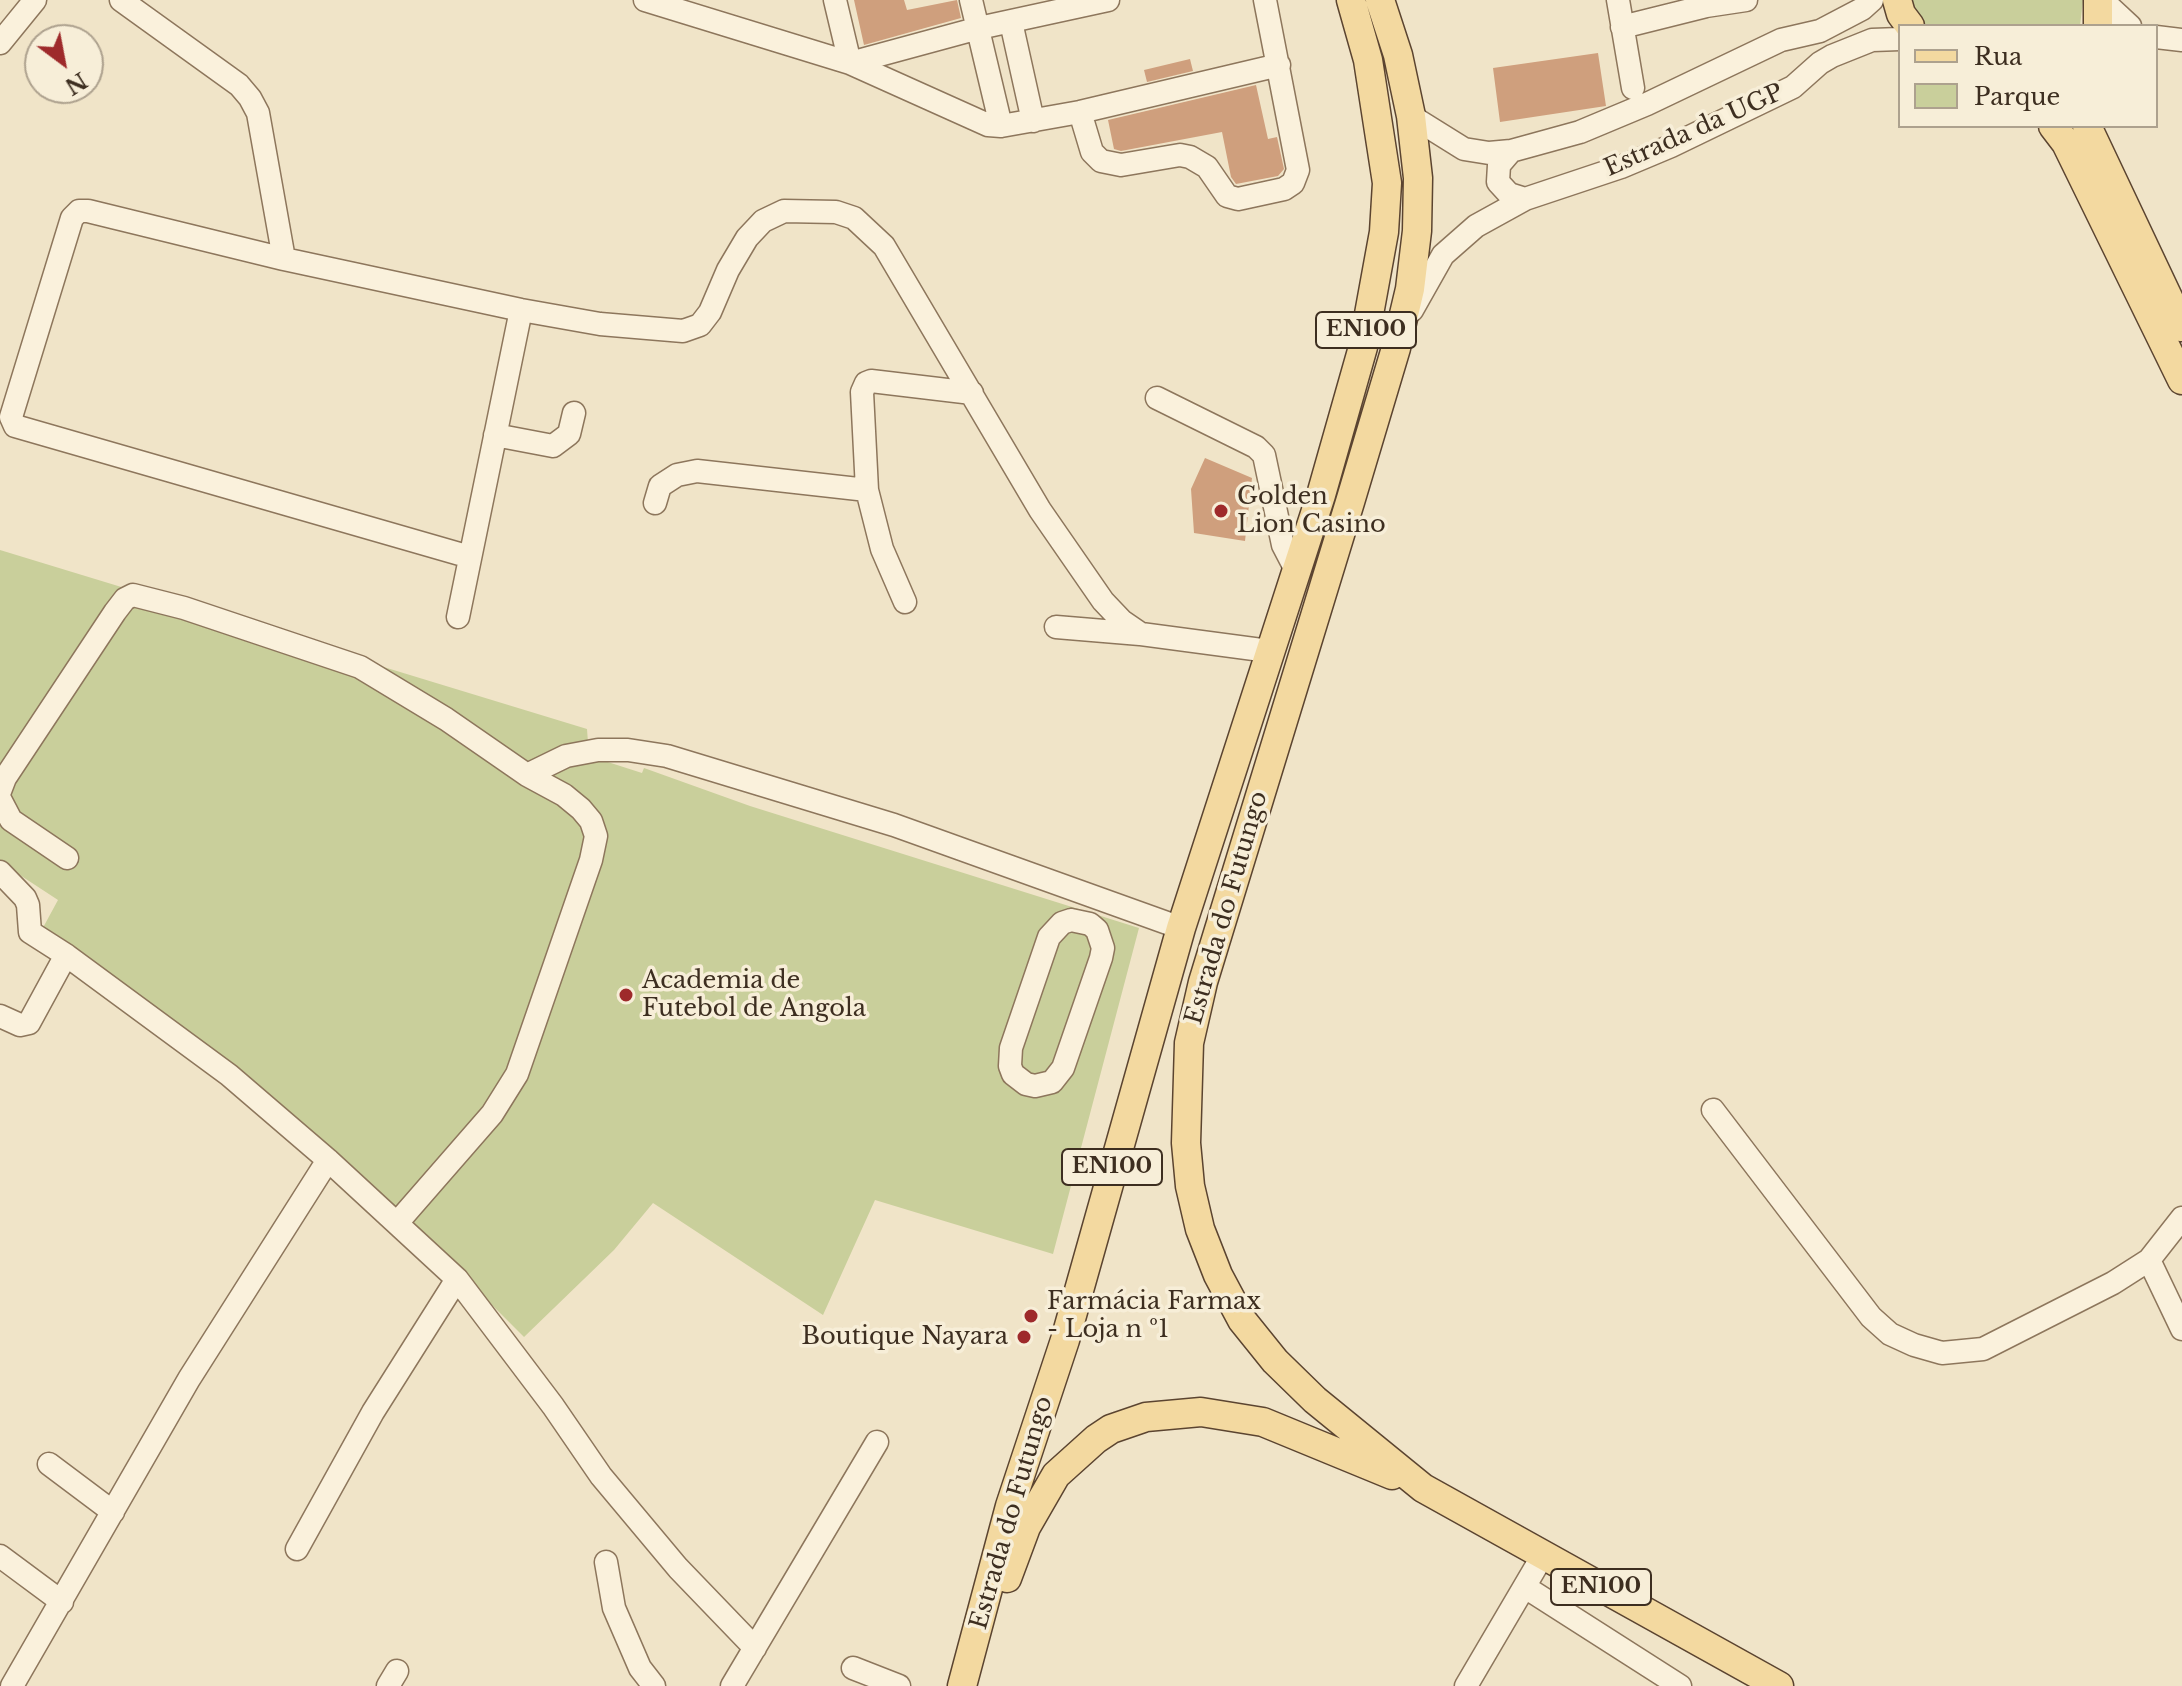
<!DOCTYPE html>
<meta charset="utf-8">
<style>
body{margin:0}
#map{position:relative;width:2182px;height:1686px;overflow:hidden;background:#f0e4c8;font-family:"Libre Baskerville",serif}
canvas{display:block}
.legend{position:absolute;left:1898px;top:24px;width:260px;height:104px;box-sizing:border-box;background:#f7eed8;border:2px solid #ada18e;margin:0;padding:10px 14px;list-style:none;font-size:24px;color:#3d2e20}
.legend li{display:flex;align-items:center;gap:16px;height:40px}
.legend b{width:40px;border:2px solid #ada18e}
.north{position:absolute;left:24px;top:24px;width:80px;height:80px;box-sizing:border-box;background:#f7eed8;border:2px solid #ada18e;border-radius:50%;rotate:148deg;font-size:22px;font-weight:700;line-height:32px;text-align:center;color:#3d2e20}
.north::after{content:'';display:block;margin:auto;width:28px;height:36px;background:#9e2a2b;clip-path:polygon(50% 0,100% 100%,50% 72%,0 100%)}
</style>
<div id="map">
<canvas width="2182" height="1686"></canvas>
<ul class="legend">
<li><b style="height:10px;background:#f3d9a0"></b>Rua</li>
<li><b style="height:22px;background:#c9cf9b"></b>Parque</li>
</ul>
<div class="north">N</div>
</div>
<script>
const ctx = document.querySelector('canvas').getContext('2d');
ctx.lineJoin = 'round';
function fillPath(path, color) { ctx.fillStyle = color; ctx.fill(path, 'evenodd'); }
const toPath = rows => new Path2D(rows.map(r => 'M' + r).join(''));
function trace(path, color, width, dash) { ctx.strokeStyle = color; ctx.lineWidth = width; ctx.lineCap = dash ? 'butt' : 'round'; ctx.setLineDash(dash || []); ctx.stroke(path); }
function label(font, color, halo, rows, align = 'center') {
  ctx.font = font + ' "Libre Baskerville",serif'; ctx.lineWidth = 7; ctx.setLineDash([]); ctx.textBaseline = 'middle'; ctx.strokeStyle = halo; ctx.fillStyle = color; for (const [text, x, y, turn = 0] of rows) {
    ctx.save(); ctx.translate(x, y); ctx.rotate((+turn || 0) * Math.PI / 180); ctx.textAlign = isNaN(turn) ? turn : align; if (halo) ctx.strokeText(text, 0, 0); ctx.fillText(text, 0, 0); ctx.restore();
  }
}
const green = toPath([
 [1907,0,2083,0,2080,26,1925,26,1914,13],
 [0,550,587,729,589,756,642,773,644,768,750,806,1139,928,1053,1254,875,1200,823,1315,653,1203,614,1250,524,1337,424,1237,39,935,58,900,0,862]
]);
const building = toPath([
 [854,0,904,0,907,10,957,0,961,18,864,45],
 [1598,53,1606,106,1500,122,1493,68],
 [1190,59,1193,71,1147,82,1144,70],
 [1256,85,1268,139,1277,137,1284,169,1278,176,1236,184,1231,177,1222,132,1121,151,1114,149,1108,120],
 [1205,458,1252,478,1245,541,1194,533,1191,489]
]);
const minor = toPath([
 [121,0,239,85,250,98,258,113,284,259],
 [645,0,850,63,988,125,1001,126,1080,112,1279,65],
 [835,0,850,63,979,28,1108,0],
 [971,0,1001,126],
 [1618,0,1633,88],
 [2102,0,2130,26],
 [1011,22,1033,121],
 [1622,27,1706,6,1746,0],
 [2156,37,2182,40],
 [0,43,35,0],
 [1080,112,1092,152,1101,161,1121,165,1180,155,1190,157,1207,167,1227,196,1238,199,1284,189,1293,183,1298,170,1265,0],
 [1411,116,1464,149,1489,153,1511,151,1580,132,1647,104,1781,40,1820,31,1862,9,1872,0],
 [1511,151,1499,165,1498,182,1509,194,1525,199],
 [1412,310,1443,255,1476,226,1525,199,1621,167,1671,146,1793,87,1820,63,1832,56,1872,40,1900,39],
 [1157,398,1256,447,1264,455,1283,545,1296,570],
 [495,435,553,446,569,434,574,413],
 [655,503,660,486,677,475,697,471,867,490],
 [470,557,15,426,11,417,72,218,79,211,88,211,284,259,521,310,600,324,683,331,700,325,710,312,728,270,747,238,763,221,784,211,836,212,854,218,884,246,1040,510,1103,601,1122,621,1141,634,1269,651],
 [905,602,882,549,867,490,862,392,866,383,871,381,972,393],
 [458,617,521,310],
 [1056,627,1140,634],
 [527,775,566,756,598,750,628,750,667,756,894,825,1181,928],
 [0,791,5,778,115,612,125,599,133,595,184,608,360,667,446,719,527,775,564,795,581,809,591,821,596,836,591,860,517,1074,492,1114,397,1223],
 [0,799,11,820,67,858],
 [0,872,25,898,28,905,30,932,66,955,229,1075,328,1160,457,1279,553,1406,601,1476,678,1568,755,1648],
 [1071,920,1090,924,1097,930,1103,948,1101,958,1063,1068,1052,1082,1035,1086,1026,1084,1013,1074,1010,1066,1011,1048,1049,937,1062,923,1071,920],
 [0,1016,20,1025,29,1023,66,955],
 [1713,1110,1871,1317,1890,1334,1914,1345,1942,1353,1983,1349,2113,1283,2149,1260,2182,1218],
 [2149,1260,2182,1329],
 [49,1464,113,1512],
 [297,1549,373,1412,457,1279],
 [0,1556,62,1602],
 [606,1562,614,1608,640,1668,654,1686],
 [1525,1587,1680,1686],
 [853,1668,899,1686],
 [12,1686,189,1379,328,1160],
 [388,1686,397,1671],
 [732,1686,877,1442],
 [1466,1686,1543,1555]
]);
const major = toPath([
 [1380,0,1398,55,1411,116,1418,178,1417,231,1410,289,1396,348,1350,502,1203,982,1189,1043,1186,1143,1190,1186,1200,1229,1218,1275,1242,1320,1275,1361,1315,1400,1423,1488,1779,1686],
 [1897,0,1901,14,1910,26],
 [2098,26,2098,0],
 [2053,126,2066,143,2182,380],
 [2087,126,2182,327],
 [1007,1578,1026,1527,1056,1475,1096,1439,1111,1429,1146,1417,1201,1412,1263,1422,1392,1475],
 [962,1686,1010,1506,1065,1340,1181,928,1321,495,1363,347,1384,232,1387,183,1368,60,1351,0]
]);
const markers = [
 [1221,511,8,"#9e2a2b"],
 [626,995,8,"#9e2a2b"],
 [1031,1316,8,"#9e2a2b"],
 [1024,1337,8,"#9e2a2b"]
];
const shields = [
 [1366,330,100],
 [1112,1167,100],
 [1601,1587,100]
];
const shieldNames = [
 ["EN100",1366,330],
 ["EN100",1112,1167],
 ["EN100",1601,1587]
];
const streetNames = [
 ["Estrada da UGP",1694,131,-24],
 ["Estrada do Futungo",1227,908,-74],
 ["Estrada do Futungo",1012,1513,-74]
];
const poiNames = [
 ["Golden",1237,497],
 ["Lion Casino",1237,525],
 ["Academia de",642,981],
 ["Futebol de Angola",642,1009],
 ["Farmácia Farmax",1047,1302],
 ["- Loja n º1",1047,1330],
 ["Boutique Nayara",1008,1337,"right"]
];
fillPath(green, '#c9cf9b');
fillPath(building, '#cf9f7d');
trace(minor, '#8d765c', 25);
trace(major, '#5b4430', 31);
trace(minor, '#faf1dc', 22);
trace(major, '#f3d9a0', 28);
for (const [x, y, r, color] of markers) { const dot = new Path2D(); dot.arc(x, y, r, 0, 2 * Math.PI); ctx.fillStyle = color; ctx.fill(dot); trace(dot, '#f7eed8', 3); }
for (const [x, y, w] of shields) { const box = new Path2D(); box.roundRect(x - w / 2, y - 18, w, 36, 6); ctx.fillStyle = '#f7eed8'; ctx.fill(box); trace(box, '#3d2e20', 2); }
label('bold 22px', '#3d2e20', null, shieldNames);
label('24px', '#3d2e20', '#f7eed8', streetNames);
label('24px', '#3d2e20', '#f7eed8', poiNames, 'left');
</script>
